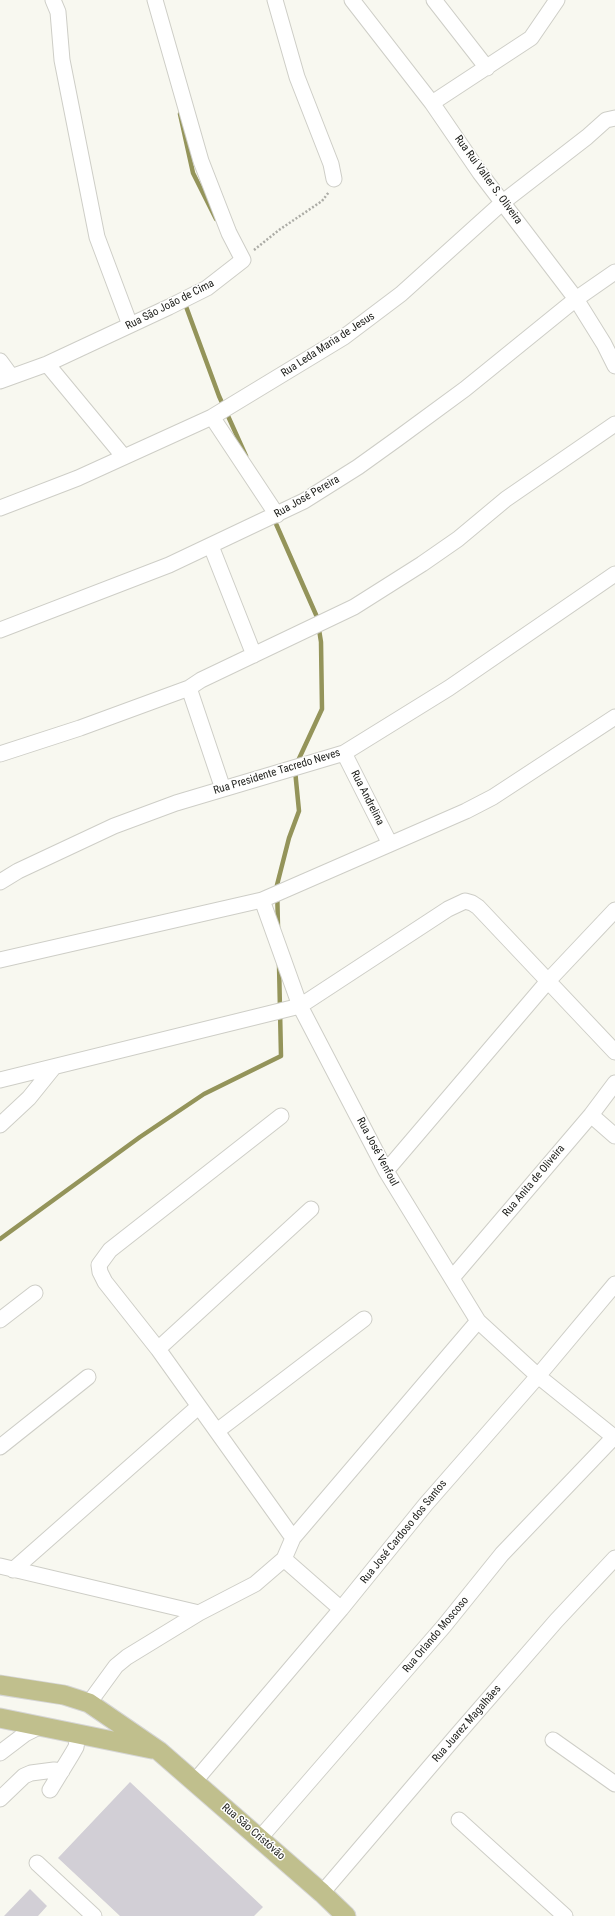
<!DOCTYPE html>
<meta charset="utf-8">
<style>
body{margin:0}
canvas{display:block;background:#f8f8f0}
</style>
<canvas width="615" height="1916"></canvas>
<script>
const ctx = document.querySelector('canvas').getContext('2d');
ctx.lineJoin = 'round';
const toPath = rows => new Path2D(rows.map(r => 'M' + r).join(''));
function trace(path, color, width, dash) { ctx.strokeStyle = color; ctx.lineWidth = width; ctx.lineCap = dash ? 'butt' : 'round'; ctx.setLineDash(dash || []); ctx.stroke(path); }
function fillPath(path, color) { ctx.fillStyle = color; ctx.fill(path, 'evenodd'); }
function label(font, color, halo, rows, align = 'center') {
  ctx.font = font + ' "Roboto Condensed",sans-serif'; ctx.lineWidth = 3; ctx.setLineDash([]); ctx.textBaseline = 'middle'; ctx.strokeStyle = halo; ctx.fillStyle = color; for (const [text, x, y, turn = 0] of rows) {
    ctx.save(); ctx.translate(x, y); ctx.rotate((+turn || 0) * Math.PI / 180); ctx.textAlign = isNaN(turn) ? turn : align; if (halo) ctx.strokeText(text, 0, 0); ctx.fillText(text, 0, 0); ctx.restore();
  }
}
const stream = toPath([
 [180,114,193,173,216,219],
 [184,301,219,396,246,456],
 [273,517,317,617,321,642,322,709,297,763],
 [278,927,277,885,289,838,299,811,295,770],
 [0,1239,140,1137,204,1094,281,1056,279,964]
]);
const building = toPath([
 [130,1782,263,1907,254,1916,120,1916,58,1858],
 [30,1889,47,1906,38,1916,4,1916]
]);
const path = toPath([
 [254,250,279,230,322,201,329,192]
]);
const minor = toPath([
 [53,0,58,12,62,60,97,237,130,325],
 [275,0,297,77,331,164,334,179],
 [352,0,432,103,480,173,576,299,604,344,615,366],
 [434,0,487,68],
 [432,103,531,38,557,0],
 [0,361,11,376],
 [47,364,124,457],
 [0,381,47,364,169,307,207,288,243,260,229,233,201,161,155,0],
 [212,417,277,515],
 [0,508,78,478,212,417,344,337,401,294,503,202,587,137,606,120,615,118],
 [211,546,254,655],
 [0,630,169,565,304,501,358,467,397,439,465,389,576,299,615,272],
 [189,688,223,789],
 [344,753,390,844],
 [0,754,80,728,189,688,201,680,354,607,422,564,458,539,506,499,615,424],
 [0,882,18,871,114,826,176,803,344,753,449,688,615,574],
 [262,900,300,1006,386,1171,478,1321,538,1376,615,1438],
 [0,960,262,900,466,811,493,797,615,717],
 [0,1080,300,1006,448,909,465,901,472,903,478,907,615,1052],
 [591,1115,615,1136],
 [281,1116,110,1250,99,1265,100,1272,105,1282,158,1349,293,1538],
 [0,1125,29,1098,54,1067],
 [386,1171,548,981,615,910],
 [452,1278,591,1115,615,1083],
 [0,1320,35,1293],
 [158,1349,311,1209],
 [217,1431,364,1319],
 [0,1447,88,1377],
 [284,1559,341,1609],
 [0,1566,199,1613],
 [13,1570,198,1407],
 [89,1703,116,1666,127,1657,199,1613,255,1584,284,1559,293,1538,478,1321],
 [553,1740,615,1784],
 [0,1753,25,1734,39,1727],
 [195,1781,341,1609,426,1504,538,1376,615,1284],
 [50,1790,72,1754,76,1747,78,1735],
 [0,1799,24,1776,31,1773,54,1770,62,1771],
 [459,1820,565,1916],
 [260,1838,444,1626,502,1554,615,1436],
 [37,1863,94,1916],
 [322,1893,457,1735,556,1621,615,1558]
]);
const major = toPath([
 [0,1685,64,1695,89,1703,159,1751,322,1893,346,1916],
 [0,1718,152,1749]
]);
const streetNames = [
 ["Rua Rui Valter S. Oliveira",488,180,54],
 ["Rua São João de Cima",170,305,-27],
 ["Rua Leda Maria de Jesus",328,345,-33],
 ["Rua José Pereira",307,497,-30],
 ["Rua Presidente Tacredo Neves",277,772,-17],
 ["Rua Andrelina",367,798,63],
 ["Rua José Venfoul",377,1152,62],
 ["Rua Anita de Oliveira",534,1181,-50],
 ["Rua José Cardoso dos Santos",404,1532,-51],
 ["Rua Orlando Moscoso",436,1635,-50],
 ["Rua Juarez Magalhães",467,1724,-49],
 ["Rua São Cristóvão",253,1832,41]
];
trace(stream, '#94945a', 4.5);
fillPath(building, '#d2cfd6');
trace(minor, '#cecec7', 17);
trace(major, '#d6d6d6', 21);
trace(path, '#acaca6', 2.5, [2, 2]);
trace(minor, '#fff', 15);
trace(major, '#c0bf8d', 19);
label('11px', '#1c1d1a', '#fffffe', streetNames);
</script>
